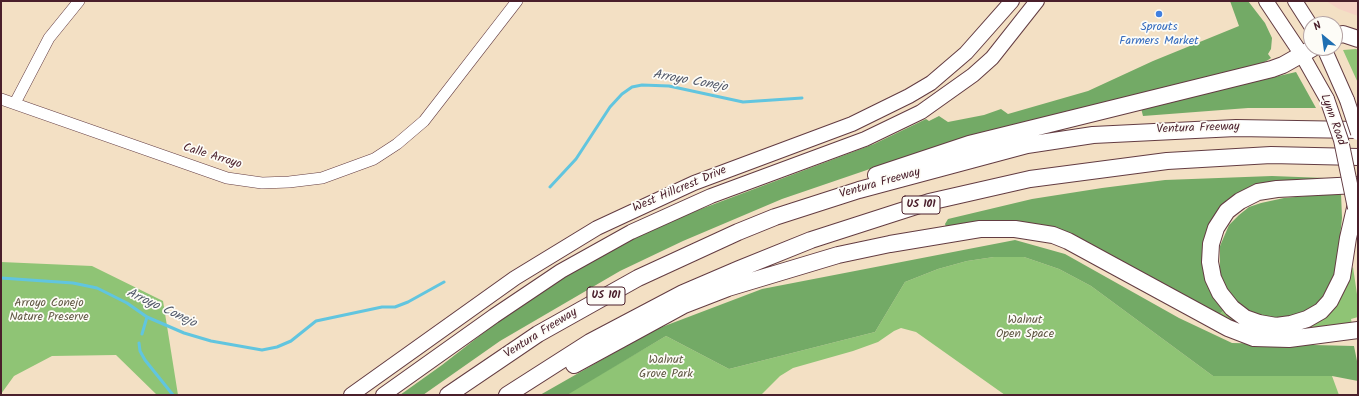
<!DOCTYPE html>
<style>
body{margin:0}
#map{position:relative;width:1359px;height:396px;overflow:hidden;background:#f3e0c4;font-family:Kalam,sans-serif}
canvas{display:block}
.frame{position:absolute;inset:0;border:2px solid #4a1f2b;pointer-events:none}
.north{position:absolute;left:1303px;top:16px;width:40px;height:40px;box-sizing:border-box;background:#fdfcf7;border:1px solid #b5a4a5;border-radius:50%;rotate:331deg;font-size:11px;font-weight:700;line-height:16px;text-align:center;color:#4a1f2b}
.north::after{content:'';display:block;margin:auto;width:14px;height:18px;background:#1f6fb2;clip-path:polygon(50% 0,100% 100%,50% 72%,0 100%)}
</style>
<div id="map">
<canvas width="1359" height="396"></canvas>
<div class="frame"></div>
<div class="north">N</div>
</div>
<script>
const ctx = document.querySelector('canvas').getContext('2d');
ctx.lineJoin = 'round';
function fillPath(path, color) { ctx.fillStyle = color; ctx.fill(path, 'evenodd'); }
const toPath = rows => new Path2D(rows.map(r => 'M' + r).join(''));
function trace(path, color, width, dash) { ctx.strokeStyle = color; ctx.lineWidth = width; ctx.lineCap = dash ? 'butt' : 'round'; ctx.setLineDash(dash || []); ctx.stroke(path); }
function label(font, color, halo, rows, align = 'center') {
  ctx.font = font + ' Kalam,sans-serif'; ctx.lineWidth = 3.5; ctx.setLineDash([]); ctx.textBaseline = 'middle'; ctx.strokeStyle = halo; ctx.fillStyle = color; for (const [text, x, y, turn = 0] of rows) {
    ctx.save(); ctx.translate(x, y); ctx.rotate((+turn || 0) * Math.PI / 180); ctx.textAlign = isNaN(turn) ? turn : align; if (halo) ctx.strokeText(text, 0, 0); ctx.fillText(text, 0, 0); ctx.restore();
  }
}
const built = toPath([
 [1326,1,1358,1,1358,16,1339,9]
]);
const green = toPath([
 [1356,49,1358,50,1358,83,1343,50],
 [994,257,1024,257,1059,269,1091,286,1213,376,1332,376,1339,395,1005,395,916,332,901,328,894,331,878,342,853,351,793,368,780,376,761,395,565,395,666,336,729,369,875,332,905,282,938,269,967,261],
 [1,262,92,266,163,301,178,395,157,395,116,355,52,356,14,376,1,394],
 [1353,267,1358,301,1358,317,1351,319,1352,325,1259,333,1218,315,1227,308,1350,271]
]);
const forest = toPath([
 [1230,1,1248,1,1265,23,1272,38,1271,49,1268,54,1271,58,1268,60,1261,64,980,135,902,158,782,199,683,241,620,271,500,341,423,395,400,395,442,365,522,303,570,272,616,246,677,218,874,144,926,119,929,121,939,116,948,122,984,115,1001,109,1008,114,1088,91,1153,61,1239,26],
 [1296,72,1316,108,1248,108,1143,116,1141,108],
 [1272,176,1325,178,1326,183,1245,195,1208,244,1227,308,1218,315,1079,240,946,227,945,224,948,219,1032,199,1102,188,1165,180],
 [1341,193,1342,218,1339,246,1335,273,1328,292,1308,313,1280,319,1251,313,1242,307,1226,289,1220,276,1220,246,1229,225,1239,215,1249,207,1261,203,1284,198],
 [1015,240,1065,254,1179,318,1232,343,1354,346,1358,366,1358,381,1332,376,1213,376,1091,286,1059,269,1024,257,994,257,967,261,938,269,905,282,875,332,729,369,666,336,567,395,540,395,654,330,762,289]
]);
const stream = toPath([
 [550,187,576,159,610,107,622,94,632,87,642,85,669,86,743,102,802,98],
 [1,278,73,283,97,288,127,303,147,317,184,333,211,341,262,350,277,347,291,341,316,321,382,307,395,307,408,302,444,282],
 [142,334,147,317],
 [139,343,140,351,145,360,173,395]
]);
const minor = toPath([
 [1,99,227,178,262,183,289,182,322,178,374,159,397,144,424,121,517,1],
 [15,103,49,38,79,1]
]);
const major = toPath([
 [1266,1,1302,55,1327,99],
 [1295,1,1311,26],
 [1324,48,1347,100],
 [351,395,515,278,597,228,694,183,852,124,909,96,931,83,966,53,1012,1],
 [383,395,494,316,561,271,631,232,711,196,865,139,921,112,973,75,992,58,1037,1]
]);
const highway = toPath([
 [1335,36,1343,34,1358,39],
 [876,175,969,144,1272,69,1283,65,1313,48],
 [1355,208,1348,238,1342,277,1330,301,1321,311,1307,319,1291,324,1276,326,1259,323,1245,318,1232,308,1220,293,1213,278,1210,262,1211,244,1216,228,1227,211,1240,201,1258,192,1277,189,1358,185],
 [574,365,684,305,728,288,838,255,890,244,980,229,1015,229,1053,235,1068,241,1228,328,1254,338,1289,339,1358,330],
 [448,395,538,334,638,278,738,232,775,217,859,190,1027,145,1093,135,1236,128,1358,130],
 [507,395,590,342,683,293,739,269,811,240,929,202,1030,179,1167,161,1271,155,1358,157]
]);
const majorBridge = toPath([
 [1327,99,1341,140,1355,208],
 [1347,100,1358,133]
]);
const markers = [
 [1159,14,4,"#3f7fe0"]
];
const shields = [
 [921,205,38],
 [606,296,38]
];
const shieldNames = [
 ["US 101",921,205],
 ["US 101",606,296]
];
const shopNames = [
 ["Sprouts",1159,28],
 ["Farmers Market",1159,42]
];
const streetNames = [
 ["Lynn Road",1332,120,70],
 ["Ventura Freeway",1198,129,-2],
 ["Calle Arroyo",212,157,17],
 ["Ventura Freeway",880,184,-16],
 ["West Hillcrest Drive",680,190,-23],
 ["Ventura Freeway",541,334,-32]
];
const parkNames = [
 ["Arroyo Conejo",49,304],
 ["Nature Preserve",49,318],
 ["Walnut",1025,321],
 ["Open Space",1025,335],
 ["Walnut",666,361],
 ["Grove Park",666,375]
];
const waterNames = [
 ["Arroyo Conejo",690,82,10],
 ["Arroyo Conejo",161,309,25]
];
fillPath(built, '#f6d2c4');
fillPath(green, '#8fc475');
fillPath(forest, '#73aa66');
trace(stream, '#61c5df', 3);
trace(minor, '#633c42', 12);
trace(major, '#633c42', 16);
trace(highway, '#633c42', 18);
trace(minor, '#fff', 11);
trace(major, '#fff', 14);
trace(highway, '#fff', 16);
trace(majorBridge, '#633c42', 16, []);
trace(majorBridge, '#fff', 14);
for (const [x, y, r, color] of markers) { const dot = new Path2D(); dot.arc(x, y, r, 0, 2 * Math.PI); ctx.fillStyle = color; ctx.fill(dot); trace(dot, '#fdfcf7', 1.5); }
for (const [x, y, w] of shields) { const box = new Path2D(); box.roundRect(x - w / 2, y - 9, w, 18, 3); ctx.fillStyle = '#fdfcf7'; ctx.fill(box); trace(box, '#4a1f2b', 1); }
label('bold 11px', '#4a1f2b', null, shieldNames);
label('12px', '#366cbe', '#fdfcf7', shopNames);
label('12px', '#4a1f2b', '#fdfcf7', streetNames);
label('12px', '#625945', '#fdfcf7', parkNames);
label('italic 13px', '#52596a', '#fdfcf7', waterNames);
</script>
